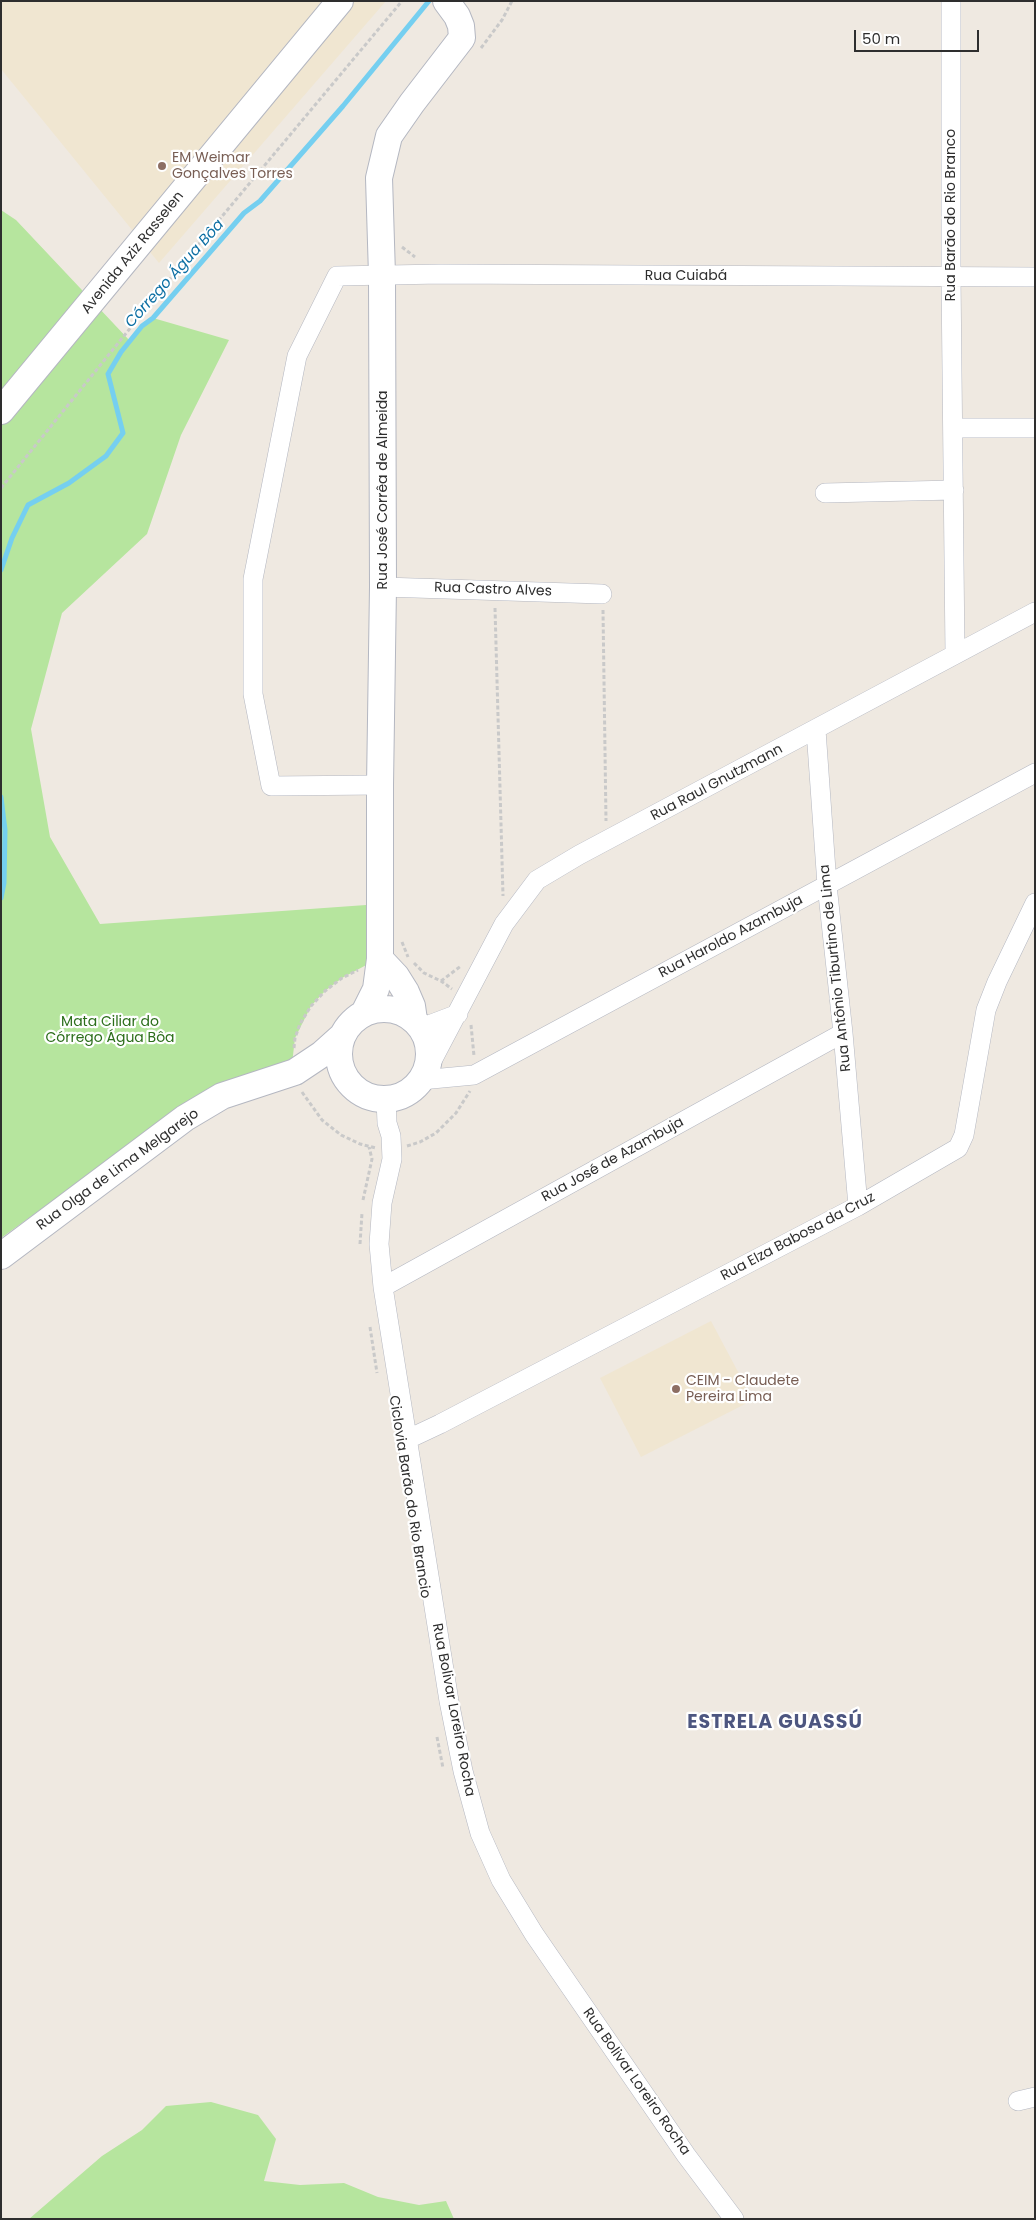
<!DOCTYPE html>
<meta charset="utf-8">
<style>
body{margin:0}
#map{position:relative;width:1036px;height:2220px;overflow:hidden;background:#efe9e1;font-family:Poppins,sans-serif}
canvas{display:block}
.frame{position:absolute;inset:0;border:2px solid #2e2e2e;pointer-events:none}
.scale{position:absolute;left:854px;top:30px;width:125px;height:22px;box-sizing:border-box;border:2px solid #2e2e2e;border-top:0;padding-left:6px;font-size:15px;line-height:18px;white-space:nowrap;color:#2e2e2e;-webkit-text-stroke:4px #fff;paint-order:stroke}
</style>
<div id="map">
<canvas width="1036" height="2220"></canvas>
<div class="frame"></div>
<div class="scale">50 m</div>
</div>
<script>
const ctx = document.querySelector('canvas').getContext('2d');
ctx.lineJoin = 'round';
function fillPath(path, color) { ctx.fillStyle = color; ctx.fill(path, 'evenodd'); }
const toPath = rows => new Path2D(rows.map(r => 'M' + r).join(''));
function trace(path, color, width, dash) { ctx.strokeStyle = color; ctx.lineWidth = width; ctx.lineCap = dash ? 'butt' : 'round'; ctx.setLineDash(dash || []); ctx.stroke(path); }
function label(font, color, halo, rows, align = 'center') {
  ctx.font = font + ' Poppins,sans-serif'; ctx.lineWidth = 4.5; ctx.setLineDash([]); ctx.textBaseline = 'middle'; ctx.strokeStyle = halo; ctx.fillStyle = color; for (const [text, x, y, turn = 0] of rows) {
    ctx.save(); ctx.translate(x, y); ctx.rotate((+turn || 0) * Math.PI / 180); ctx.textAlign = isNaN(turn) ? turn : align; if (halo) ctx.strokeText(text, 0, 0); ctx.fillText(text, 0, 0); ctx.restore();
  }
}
const education = toPath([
 [1,1,386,1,159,263,1,69],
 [711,1321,753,1400,641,1457,600,1378]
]);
const green = toPath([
 [1,210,16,220,130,341,153,318,229,340,181,435,147,534,62,613,31,729,50,837,100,924,366,905,370,963,342,978,325,991,311,1006,295,1038,292,1064,129,1146,1,1238],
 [211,2102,258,2115,276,2139,264,2181,300,2185,344,2183,378,2197,419,2205,446,2201,454,2219,29,2219,102,2156,142,2130,166,2106]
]);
const stream = toPath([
 [1,570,12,538,28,505,69,483,106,456,123,433,108,374,121,352,142,326,153,318,244,213,260,201,343,106,429,1],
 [1,797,5,830,4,883,1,898]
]);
const path = toPath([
 [481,48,502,20,512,1],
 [402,247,415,257],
 [1,488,178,269,402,1],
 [495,608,503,896],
 [603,610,606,821],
 [402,942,408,957],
 [414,963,424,973,441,981,452,989],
 [441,981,461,966],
 [471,1025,474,1056],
 [294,1048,295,1038,300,1024,311,1006,325,991,342,978,358,970],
 [302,1092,322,1120,341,1135,360,1144,376,1148],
 [407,1146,420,1142,436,1133,456,1113,470,1091],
 [363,1200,372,1159,369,1147],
 [360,1244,362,1213],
 [370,1327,377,1373],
 [437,1737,443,1768]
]);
const street = toPath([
 [951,1,951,277,955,654],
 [953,428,1035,428],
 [825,493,954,490],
 [383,587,602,594],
 [816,730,827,885,843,1033,858,1206],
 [380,785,271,786,253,694,253,579,297,356,337,276,441,274,1035,277],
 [421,1028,458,1014],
 [426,1072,504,924,537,880,579,855,1035,612],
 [421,1080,474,1075,1035,773],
 [386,1099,387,1123,391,1136,392,1159,382,1203,379,1244,383,1287,449,1701,463,1771,480,1833,501,1880,534,1934,686,2155,734,2219],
 [383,1287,843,1033],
 [406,1440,440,1424,858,1206,958,1148,964,1135,986,1010,997,982,1035,903],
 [1018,2101,1035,2097]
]);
const secondary = toPath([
 [1,411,340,1],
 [380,959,396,976,406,992,412,1006,414,1020],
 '339 1054a45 45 0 1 1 90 0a45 45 0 1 1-90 0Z',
 [364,1013,376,989,380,959,380,785,383,587,382,275,379,178,389,136,412,103,462,38,461,26,457,16,446,1],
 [1,1256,185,1118,222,1096,295,1072,322,1054,341,1037]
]);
const markers = [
 [162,166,5,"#8d6e63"],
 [676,1389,5,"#8d6e63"]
];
const educationNames = [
 ["EM Weimar",172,158],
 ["Gonçalves Torres",172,174],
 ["CEIM - Claudete",686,1381],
 ["Pereira Lima",686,1397]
];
const streetNames = [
 ["Rua Barão do Rio Branco",951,215,-90],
 ["Avenida Aziz Rasselen",133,253,-51],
 ["Rua Cuiabá",686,276],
 ["Rua José Corrêa de Almeida",383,490,-90],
 ["Rua Castro Alves",493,590,2],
 ["Rua Raul Gnutzmann",717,783,-28],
 ["Rua Haroldo Azambuja",731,937,-28],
 ["Rua Antônio Tiburtino de Lima",836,968,-96],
 ["Rua José de Azambuja",613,1160,-29],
 ["Rua Olga de Lima Melgarejo",118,1170,-36],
 ["Rua Elza Babosa da Cruz",798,1237,-28],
 ["Ciclovia Barão do Rio Brancio",409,1497,81],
 ["Rua Bolivar Loreiro Rocha",453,1710,79],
 ["Rua Bolivar Loreiro Rocha",636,2082,55]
];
const parkNames = [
 ["Mata Ciliar do",110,1022],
 ["Córrego Água Bôa",110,1038]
];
const waterNames = [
 ["Córrego Água Bôa",175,274,-48]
];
const districtNames = [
 ["ESTRELA GUASSÚ",775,1723]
];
fillPath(education, '#f0e6d1');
fillPath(green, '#b6e59e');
trace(stream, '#75cff0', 5);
trace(street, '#b4b7c1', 20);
trace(secondary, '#b4b7c1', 28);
trace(path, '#c9c9c9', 3, [4, 2.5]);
trace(street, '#fff', 19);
trace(secondary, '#fff', 26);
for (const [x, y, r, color] of markers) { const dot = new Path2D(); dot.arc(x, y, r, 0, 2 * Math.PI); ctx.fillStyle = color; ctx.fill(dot); trace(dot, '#fff', 2); }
label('14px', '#785e54', '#fff', educationNames, 'left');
label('14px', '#2e2e2e', '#fff', streetNames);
label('14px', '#2c6e1b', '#fff', parkNames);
label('italic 15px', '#0d6fa3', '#fff', waterNames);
ctx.letterSpacing = '1px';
label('bold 19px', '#4d5680', '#fff', districtNames);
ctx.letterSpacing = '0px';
</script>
